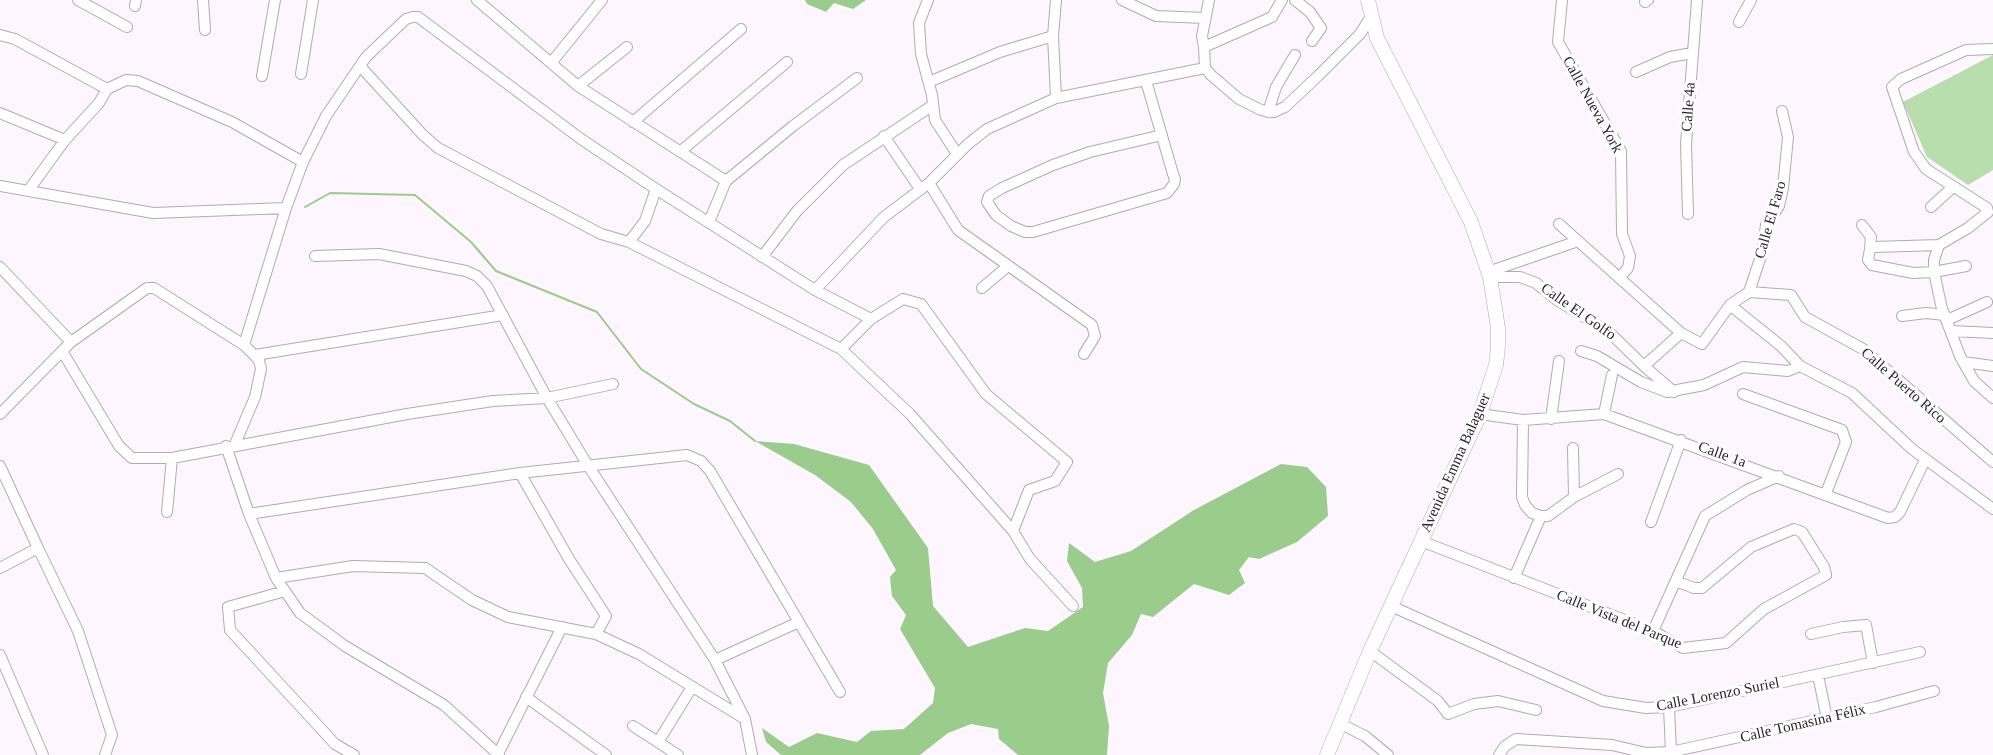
<!DOCTYPE html>
<meta charset="utf-8">
<style>
body{margin:0}
canvas{display:block;background:#fdf6ff}
</style>
<canvas width="1993" height="755"></canvas>
<script>
const ctx = document.querySelector('canvas').getContext('2d');
ctx.lineJoin = 'round';
function fillPath(path, color) { ctx.fillStyle = color; ctx.fill(path, 'evenodd'); }
const toPath = rows => new Path2D(rows.map(r => 'M' + r).join(''));
function trace(path, color, width, dash) { ctx.strokeStyle = color; ctx.lineWidth = width; ctx.lineCap = dash ? 'butt' : 'round'; ctx.setLineDash(dash || []); ctx.stroke(path); }
function label(font, color, halo, rows, align = 'center') {
  ctx.font = font + ' Georgia,serif'; ctx.lineWidth = 6; ctx.setLineDash([]); ctx.textBaseline = 'middle'; ctx.strokeStyle = halo; ctx.fillStyle = color; for (const [text, x, y, turn = 0] of rows) {
    ctx.save(); ctx.translate(x, y); ctx.rotate((+turn || 0) * Math.PI / 180); ctx.textAlign = isNaN(turn) ? turn : align; if (halo) ctx.strokeText(text, 0, 0); ctx.fillText(text, 0, 0); ctx.restore();
  }
}
const green = toPath([
 [1993,55,1993,170,1968,185,1927,157,1903,102]
]);
const water = toPath([
 [805,0,866,0,853,9,834,3,826,12,807,4],
 [755,441,794,444,869,465,928,548,933,606,968,647,1025,628,1048,631,1083,607,1082,588,1067,561,1069,543,1095,562,1131,551,1194,510,1281,464,1307,467,1326,487,1328,516,1297,542,1259,559,1249,557,1239,570,1245,583,1229,595,1194,584,1153,617,1141,614,1132,635,1108,663,1103,693,1109,726,1107,755,1018,755,999,739,998,729,971,724,948,733,920,755,781,755,766,742,762,728,789,747,817,733,857,742,871,731,904,729,933,703,935,688,900,629,906,615,892,596,890,577,896,570,873,529,851,502,815,475]
]);
const stream = toPath([
 [305,207,330,193,415,195,471,242,496,271,597,312,641,369,694,404,730,421,755,441]
]);
const minor = toPath([
 [78,0,127,27],
 [203,0,205,30],
 [477,0,578,86,726,181,709,222],
 [928,0,919,23,921,54,932,95,935,120,957,154],
 [1122,0,1156,16,1205,18],
 [1209,0,1202,36,1204,47,1272,17,1282,0],
 [1295,0,1310,12,1321,28,1312,41],
 [1562,0,1558,42,1621,151,1622,234,1630,256,1628,268,1619,278],
 [1645,2,1648,0],
 [135,6,136,0],
 [1739,22,1751,0],
 [0,35,15,39,107,89],
 [1204,47,1205,68,1211,75,1239,99,1261,110,1274,112,1285,107,1318,76,1360,34,1370,18],
 [1993,49,1966,50,1901,79,1892,87,1914,152,1926,169,1987,208,1988,212,1968,228,1939,245,1934,260,1934,272,1942,309,1960,356,1974,381,1993,398],
 [551,63,602,0],
 [360,66,423,135,438,148,601,234,629,242,645,221,656,189],
 [1636,72,1670,57,1692,53],
 [301,74,313,0],
 [262,76,275,0],
 [1146,81,1173,174,1175,179,1174,184,1167,193,1033,232,1025,232,1011,226,996,215,987,202,989,196,1002,188,1053,165,1090,152,1162,135],
 [929,82,1000,52,1053,36],
 [578,86,627,47],
 [1056,98,1053,36,1056,0],
 [1268,112,1276,87,1295,55],
 [0,113,65,140,99,103,107,89,126,80,138,81,232,122,303,162],
 [633,122,741,29],
 [884,136,920,189],
 [681,151,787,62],
 [726,181,793,126,857,78],
 [929,183,958,230,1092,325,1095,336,1084,354],
 [0,186,153,213,286,208],
 [28,191,65,140],
 [1931,207,1953,187],
 [1688,214,1686,144,1697,0],
 [1559,224,1578,241],
 [1862,225,1871,237,1870,249],
 [629,242,841,349],
 [1939,245,1873,247,1870,249,1868,260,1872,265,1913,273,1934,272,1966,266],
 [315,256,379,254,466,271,477,276,487,286,547,398,587,464,715,660,745,719,752,755],
 [762,257,797,211,843,165,933,105],
 [0,267,71,342],
 [1488,272,1578,241,1681,333,1702,344,1730,305,1749,292],
 [1490,277,1520,277,1536,283,1557,300,1611,334,1644,366,1681,333],
 [982,288,1008,266],
 [815,290,884,217,929,183,968,144,987,129,1056,98,1205,68],
 [1749,292,1791,295,1805,317,1863,349,1993,462],
 [1749,292,1762,253,1766,225,1779,206,1783,188,1788,137,1782,111],
 [1730,305,1781,346,1800,366,1852,393,1912,449,1993,509],
 [1902,316,1926,313,1945,315],
 [1947,320,1987,302],
 [1952,331,1993,333],
 [244,345,286,208,303,162,326,116,366,57,406,19,413,17,418,17,581,139,656,189,815,290,871,319],
 [62,351,119,446,132,458,172,458,407,414,493,401,547,398,613,384],
 [1581,351,1597,356,1641,382,1667,392,1704,385,1743,367,1788,371,1800,366],
 [255,355,503,315],
 [1963,362,1993,366],
 [1644,366,1674,392],
 [1743,394,1842,430,1846,442,1826,493],
 [0,414,71,342,147,288,154,288,244,345,259,360,261,369,255,397,235,444],
 [1480,414,1523,420,1604,414,1888,518,1895,517,1900,512,1925,460],
 [1604,414,1612,375],
 [1551,419,1559,361],
 [1523,420,1522,497,1525,505,1532,513,1541,516],
 [226,446,249,514,276,578,300,613,345,646,444,705,499,755],
 [1573,448,1574,497],
 [0,466,38,548,0,568],
 [520,473,569,559,606,616,596,634],
 [167,512,172,458],
 [249,514,520,473,687,455,701,461,710,471,840,692],
 [1541,516,1548,516,1574,497,1618,474],
 [1651,522,1681,440],
 [1013,531,1029,490,1055,481,1067,462,986,394,921,304,903,299,871,319,841,349,910,414,1013,531,1030,559,1073,606],
 [1421,541,1653,631,1683,648,1726,643,1764,609,1826,575,1824,567,1802,532,1794,529,1751,547,1702,588,1694,588,1678,582],
 [38,548,78,631,112,735,105,755],
 [276,578,353,566,425,568,472,600,508,617,596,634,639,654,745,719],
 [1514,578,1541,516],
 [285,591,228,607,230,630,335,744,354,755],
 [1391,606,1603,701,1646,708,1669,707,1920,652],
 [1653,631,1705,516,1747,490,1779,476],
 [1811,634,1843,627,1866,625,1873,663],
 [1370,651,1438,701,1448,714,1474,704,1498,701,1536,710],
 [0,655,43,755],
 [715,660,799,622],
 [1818,675,1827,719],
 [526,697,606,755],
 [1669,707,1671,752],
 [1339,723,1365,736,1388,755],
 [633,726,678,755],
 [658,742,692,687],
 [498,754,562,627],
 [1499,755,1505,746,1516,739,1612,745,1646,753,1671,752,1876,707,1934,691]
]);
const tertiary = toPath([
 [1327,755,1370,651,1480,414,1496,365,1498,346,1498,328,1490,277,1471,222,1377,38,1368,0]
]);
const streetNames = [
 ["Calle Nueva York",1592,105,61],
 ["Calle 4a",1689,107,-86],
 ["Calle El Faro",1771,220,-74],
 ["Calle El Golfo",1578,312,35],
 ["Calle Puerto Rico",1903,386,41],
 ["Calle 1a",1722,455,20],
 ["Avenida Emma Balaguer",1456,463,-66],
 ["Calle Vista del Parque",1619,620,22],
 ["Calle Lorenzo Suriel",1718,695,-11],
 ["Calle Tomasina Félix",1803,724,-13]
];
fillPath(green, '#b9deae');
fillPath(water, '#9acc8b');
trace(stream, '#9acc8b', 2);
trace(minor, '#b1aab3', 12);
trace(tertiary, '#b1aab3', 15);
trace(minor, '#fff', 10);
trace(tertiary, '#fff', 14);
label('15px', '#282529', '#fff', streetNames);
</script>
